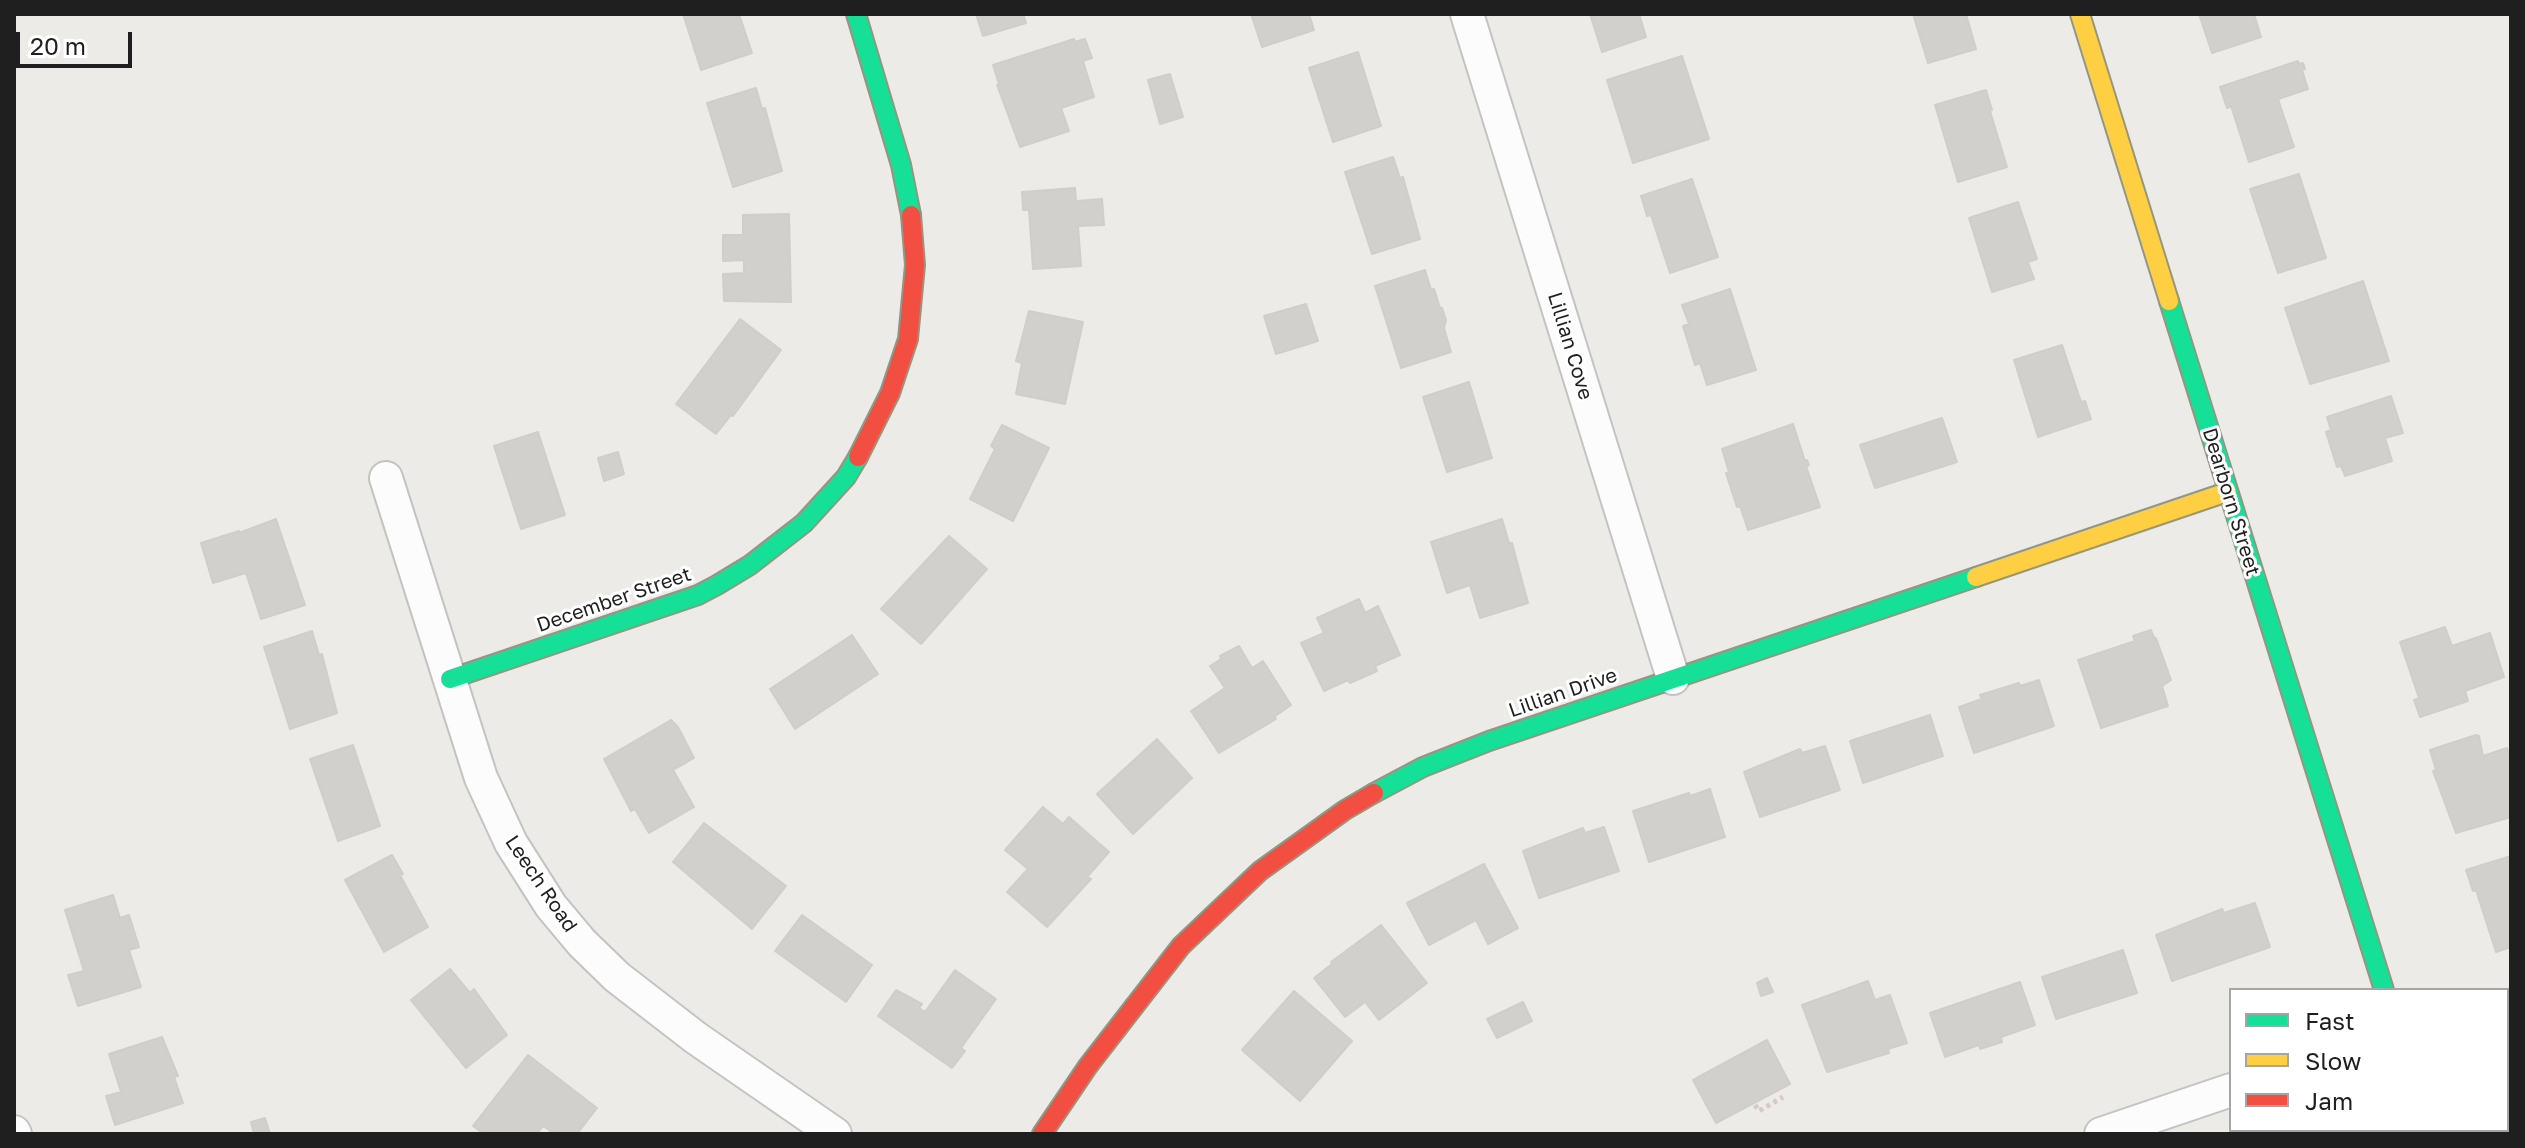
<!DOCTYPE html>
<style>
body{margin:0}
#map{position:relative;width:2525px;height:1148px;overflow:hidden;background:#edebe8;font-family:"Golos Text",sans-serif}
canvas{display:block}
.frame{position:absolute;inset:0;border:16px solid #1f1f1f;pointer-events:none}
.legend{position:absolute;left:2229px;top:988px;width:280px;height:144px;box-sizing:border-box;background:#fff;border:2px solid #a5a5a5;margin:0;padding:10px 14px;list-style:none;font-size:24px;color:#1f1f1f}
.legend li{display:flex;align-items:center;gap:16px;height:40px}
.legend b{width:40px;border:2px solid #a5a5a5}
.scale{position:absolute;left:16px;top:32px;width:116px;height:36px;box-sizing:border-box;border:4px solid #1f1f1f;border-top:0;padding-left:10px;font-size:24px;line-height:28px;white-space:nowrap;color:#1f1f1f;-webkit-text-stroke:6px #fff;paint-order:stroke}
</style>
<div id="map">
<canvas width="2525" height="1148"></canvas>
<div class="frame"></div>
<ul class="legend">
<li><b style="height:10px;background:#16e098"></b>Fast</li>
<li><b style="height:10px;background:#ffcf43"></b>Slow</li>
<li><b style="height:10px;background:#f24e42"></b>Jam</li>
</ul>
<div class="scale">20 m</div>
</div>
<script>
const ctx = document.querySelector('canvas').getContext('2d');
ctx.lineJoin = 'round';
function fillPath(path, color) { ctx.fillStyle = color; ctx.fill(path, 'evenodd'); }
const toPath = rows => new Path2D(rows.map(r => 'M' + r).join(''));
function trace(path, color, width, dash) { ctx.strokeStyle = color; ctx.lineWidth = width; ctx.lineCap = dash ? 'butt' : 'round'; ctx.setLineDash(dash || []); ctx.stroke(path); }
function label(font, color, halo, rows, align = 'center') {
  ctx.font = font + ' "Golos Text",sans-serif'; ctx.lineWidth = 6; ctx.setLineDash([]); ctx.textBaseline = 'middle'; ctx.strokeStyle = halo; ctx.fillStyle = color; for (const [text, x, y, turn = 0] of rows) {
    ctx.save(); ctx.translate(x, y); ctx.rotate((+turn || 0) * Math.PI / 180); ctx.textAlign = isNaN(turn) ? turn : align; if (halo) ctx.strokeText(text, 0, 0); ctx.fillText(text, 0, 0); ctx.restore();
  }
}
const building = toPath([
 [683,14,739,14,752,53,701,70,683,14],
 [976,14,1023,14,1026,23,983,36,976,14],
 [1251,14,1309,14,1314,30,1262,47,1251,14],
 [1590,14,1639,14,1646,37,1602,52,1590,14],
 [1913,14,1966,14,1976,49,1928,63,1913,14],
 [2199,14,2254,14,2261,37,2212,53,2199,14],
 [1074,39,1075,42,1085,39,1092,58,1083,61,1094,97,1061,108,1069,131,1020,147,997,85,999,84,993,65,1074,39],
 [1358,52,1381,126,1333,142,1309,68,1358,52],
 [1682,56,1709,139,1633,163,1607,80,1682,56],
 [2298,61,2299,64,2303,63,2305,69,2302,70,2308,89,2278,99,2294,147,2249,162,2231,106,2227,108,2220,87,2298,61],
 [1170,74,1183,117,1160,124,1148,80,1170,74],
 [756,88,762,109,765,108,782,171,733,187,707,103,756,88],
 [1986,90,1992,110,1990,111,2007,167,1958,182,1935,105,1986,90],
 [1393,157,1400,178,1403,177,1420,239,1372,254,1345,172,1393,157],
 [2299,174,2326,258,2278,273,2250,189,2299,174],
 [1692,179,1718,257,1670,273,1651,215,1647,216,1641,196,1692,179],
 [1075,188,1076,201,1102,199,1104,225,1078,226,1081,266,1033,269,1029,210,1023,210,1022,192,1075,188],
 [2018,202,2037,259,2028,262,2034,279,1992,292,1969,218,2018,202],
 [789,214,791,302,724,301,723,274,744,273,744,260,723,261,723,235,743,235,743,215,789,214],
 [1425,270,1431,290,1434,289,1440,308,1442,308,1446,320,1444,328,1451,352,1401,368,1375,286,1425,270],
 [2363,281,2389,361,2310,384,2285,308,2363,281],
 [1730,289,1756,370,1707,385,1700,363,1695,365,1683,326,1689,324,1682,305,1730,289],
 [1306,304,1318,341,1276,354,1264,316,1306,304],
 [1029,311,1083,322,1065,404,1016,394,1022,363,1016,361,1029,311],
 [740,319,781,350,733,416,731,415,716,434,676,404,740,319],
 [2062,345,2081,402,2085,401,2091,419,2038,437,2014,360,2062,345],
 [1469,382,1492,458,1447,472,1423,397,1469,382],
 [2391,396,2403,433,2385,438,2392,461,2345,476,2341,466,2337,467,2326,432,2331,430,2327,417,2391,396],
 [1942,418,1957,462,1875,488,1860,445,1942,418],
 [1793,424,1805,461,1807,460,1809,465,1806,466,1820,507,1748,530,1740,506,1737,507,1726,473,1729,472,1722,449,1793,424],
 [1002,425,1049,448,1013,521,970,499,995,449,991,446,1002,425],
 [538,432,565,515,521,529,494,446,538,432],
 [618,452,624,474,604,481,598,458,618,452],
 [276,519,305,605,261,619,246,573,213,583,201,543,239,531,239,533,276,519],
 [1502,519,1509,543,1512,543,1528,603,1480,618,1470,585,1447,593,1431,542,1502,519],
 [949,536,987,569,921,644,881,609,949,536],
 [1359,599,1365,613,1378,606,1400,655,1375,666,1377,671,1350,683,1348,680,1324,691,1301,643,1324,633,1317,618,1359,599],
 [2445,627,2452,646,2490,633,2504,677,2465,691,2468,701,2420,717,2414,700,2419,698,2400,642,2445,627],
 [2151,630,2154,638,2156,638,2171,680,2162,686,2168,706,2101,728,2078,660,2135,641,2133,636,2151,630],
 [312,631,319,655,322,654,337,713,290,729,264,647,312,631],
 [852,635,878,674,795,729,770,689,852,635],
 [1239,646,1252,668,1263,661,1291,705,1274,717,1276,719,1219,753,1191,711,1225,688,1210,666,1221,659,1220,656,1239,646],
 [2039,680,2054,726,1974,753,1959,707,1982,699,1980,695,2019,683,2020,686,2039,680],
 [1930,715,1943,756,1863,783,1850,741,1930,715],
 [671,720,678,727,694,758,673,770,694,807,649,833,635,809,631,811,604,759,671,720],
 [2476,735,2479,736,2483,756,2507,748,2511,760,2511,817,2456,833,2433,771,2436,770,2430,750,2476,735],
 [1157,739,1192,778,1133,834,1097,794,1157,739],
 [353,745,380,826,338,841,310,759,353,745],
 [1825,746,1840,790,1760,817,1744,772,1800,749,1802,753,1825,746],
 [1710,789,1725,837,1649,862,1633,811,1689,793,1690,796,1710,789],
 [1043,807,1063,824,1069,817,1109,852,1087,877,1091,879,1047,927,1007,892,1028,869,1005,850,1043,807],
 [704,823,786,886,752,929,673,862,704,823],
 [1604,827,1619,871,1539,898,1523,851,1583,828,1585,833,1604,827],
 [392,855,403,874,400,875,428,927,384,952,345,880,392,855],
 [2511,856,2511,947,2496,952,2476,890,2473,891,2466,870,2511,856],
 [1484,864,1518,928,1488,944,1476,920,1429,945,1407,903,1484,864],
 [113,895,120,918,129,915,139,947,129,950,141,987,78,1006,68,975,84,971,65,910,113,895],
 [2255,903,2270,947,2172,981,2156,935,2222,909,2224,913,2255,903],
 [802,915,872,965,846,1002,775,951,802,915],
 [1381,925,1427,983,1379,1020,1365,1002,1345,1017,1314,978,1332,964,1331,962,1381,925],
 [2123,950,2137,993,2056,1019,2042,977,2123,950],
 [450,969,470,993,474,989,507,1035,466,1068,411,1000,450,969],
 [955,970,996,999,961,1048,965,1051,952,1068,878,1016,896,990,922,1004,919,1008,925,1012,955,970],
 [1767,978,1773,992,1761,996,1757,983,1767,978],
 [1868,981,1875,1000,1890,995,1907,1043,1888,1049,1889,1053,1827,1072,1802,1005,1868,981],
 [2020,982,2035,1025,2001,1037,2002,1042,1980,1049,1979,1045,1945,1057,1930,1013,2020,982],
 [1294,991,1352,1041,1300,1101,1242,1050,1294,991],
 [1523,1002,1532,1021,1497,1038,1487,1019,1523,1002],
 [162,1037,178,1076,174,1077,183,1103,115,1125,106,1096,121,1092,109,1054,162,1037],
 [1767,1040,1790,1084,1716,1123,1693,1080,1767,1040],
 [528,1055,597,1108,577,1134,555,1134,543,1126,537,1134,484,1134,473,1126,528,1055],
 [265,1118,270,1134,254,1134,251,1122,265,1118]
]);
const path = toPath([
 [1755,1105,1759,1111,1783,1097]
]);
const street = toPath([
 [1467,14,1673,678],
 [386,478,481,778,511,843,551,906,582,943,617,977,696,1038,835,1134],
 [2426,1130,2427,1134],
 [14,1132,15,1134],
 [2101,1134,2231,1090]
]);
const fast = toPath([
 [856,14,901,165,911,215],
 [2169,301,2384,990],
 [450,679,698,595,717,585,750,565,804,523,846,477,858,457],
 [1374,793,1423,767,1489,741,1976,577]
]);
const slow = toPath([
 [2080,14,2169,301],
 [1976,577,2227,492]
]);
const jam = toPath([
 [858,457,890,393,908,339,915,265,911,215],
 [1042,1134,1088,1066,1181,946,1260,871,1345,810,1374,793]
]);
const streetNames = [
 ["Lillian Cove",1570,346,73],
 ["Dearborn Street",2231,502,73],
 ["December Street",614,600,-19],
 ["Lillian Drive",1563,693,-19],
 ["Leech Road",541,884,56]
];
fillPath(building, '#d2d0cd');
trace(building, '#d0cdca', 2);
trace(street, '#c4c3c2', 36);
trace(fast, '#959681', 22);
trace(slow, '#959681', 22);
trace(jam, '#959681', 22);
trace(path, '#d6cac8', 5, [4, 4]);
trace(street, '#fcfcfc', 32);
trace(fast, '#16e098', 18);
trace(slow, '#ffcf43', 18);
trace(jam, '#f24e42', 18);
label('20px', '#1f1f1f', '#fff', streetNames);
</script>
